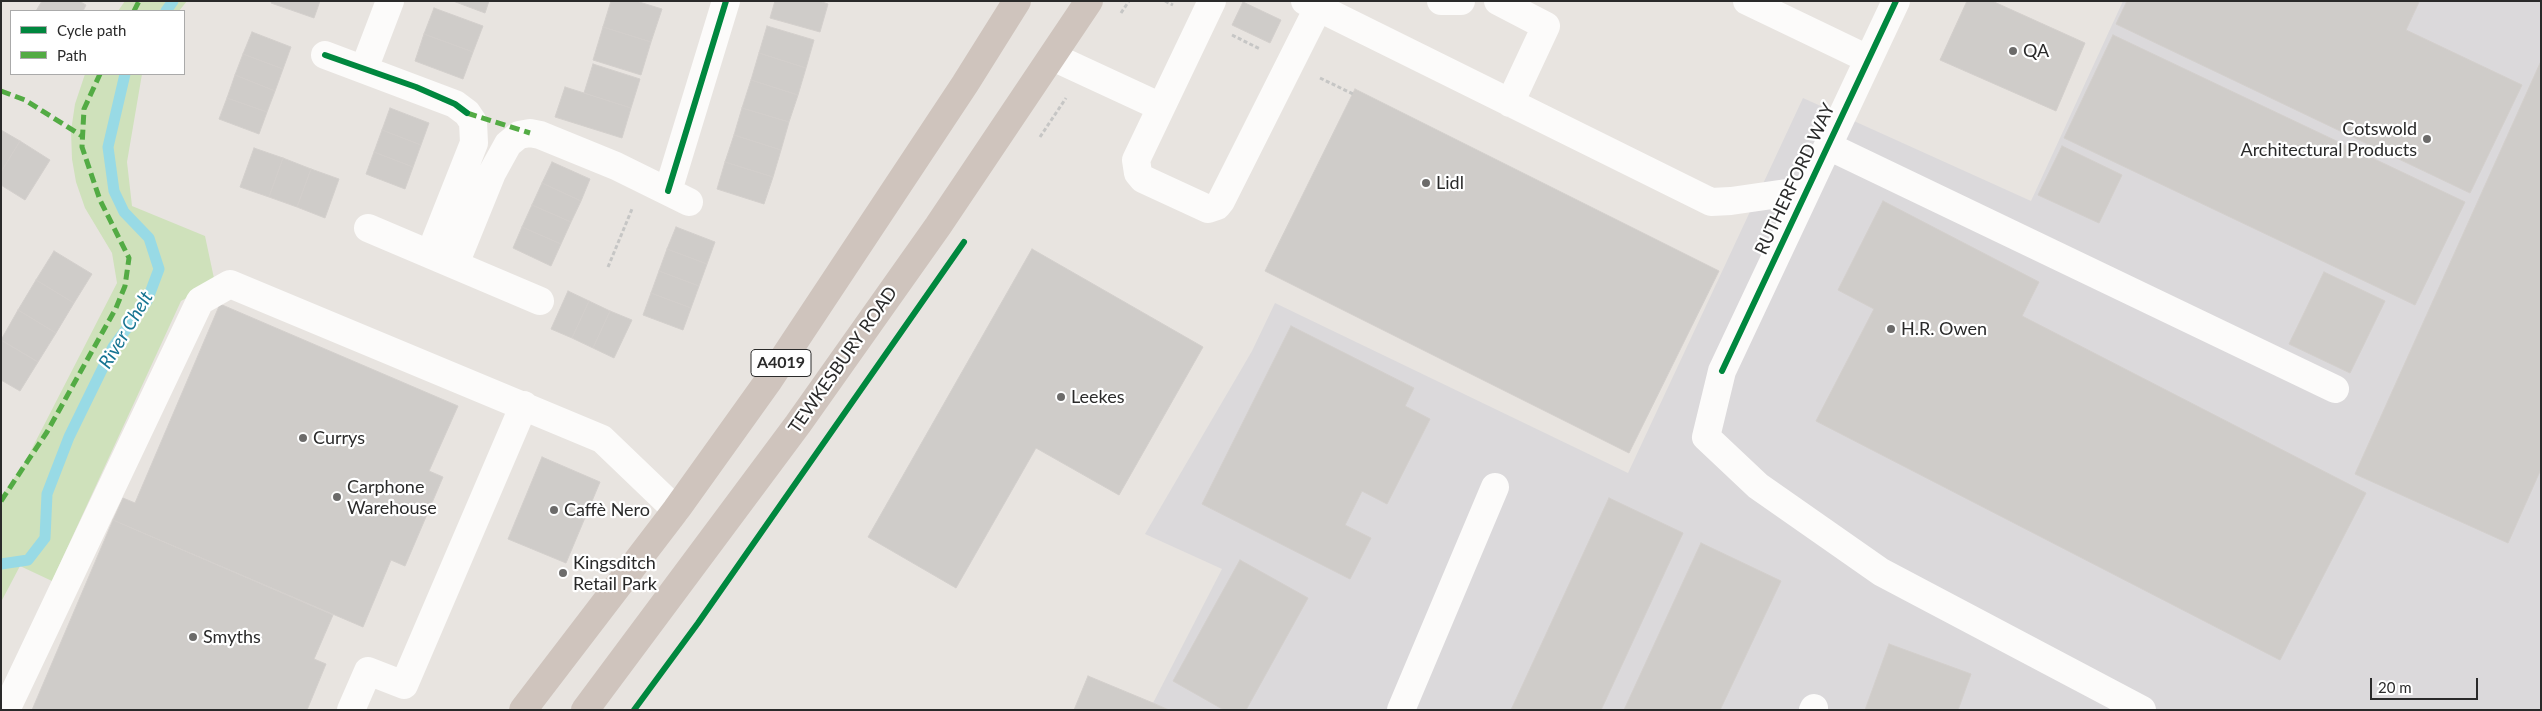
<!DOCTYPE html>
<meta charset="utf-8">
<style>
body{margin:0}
#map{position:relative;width:2542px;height:711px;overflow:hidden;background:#e8e4e0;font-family:Lato,sans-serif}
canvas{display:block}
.frame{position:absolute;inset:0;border:2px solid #2a2a2a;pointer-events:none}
.legend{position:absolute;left:10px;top:10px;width:175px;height:65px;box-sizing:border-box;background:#fff;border:1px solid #aaa;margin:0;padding:6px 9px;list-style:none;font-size:15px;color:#2a2a2a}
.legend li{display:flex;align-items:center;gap:10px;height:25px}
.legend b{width:25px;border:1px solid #aaa}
.scale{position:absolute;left:2370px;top:678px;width:108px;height:22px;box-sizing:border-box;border:2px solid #2a2a2a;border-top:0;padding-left:6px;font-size:15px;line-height:18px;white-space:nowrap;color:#2a2a2a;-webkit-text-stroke:4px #fff;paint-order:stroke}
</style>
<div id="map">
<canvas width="2542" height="711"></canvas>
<div class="frame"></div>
<ul class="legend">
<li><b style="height:6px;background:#00873e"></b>Cycle path</li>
<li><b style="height:6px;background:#53ab44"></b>Path</li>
</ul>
<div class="scale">20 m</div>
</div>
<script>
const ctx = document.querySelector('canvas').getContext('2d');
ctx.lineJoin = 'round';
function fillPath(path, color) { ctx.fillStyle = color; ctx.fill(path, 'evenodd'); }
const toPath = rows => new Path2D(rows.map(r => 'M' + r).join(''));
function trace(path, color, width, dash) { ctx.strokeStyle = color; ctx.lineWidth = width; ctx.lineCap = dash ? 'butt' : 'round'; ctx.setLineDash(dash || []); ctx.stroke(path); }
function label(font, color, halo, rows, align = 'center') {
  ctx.font = font + ' Lato,sans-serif'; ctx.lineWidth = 4.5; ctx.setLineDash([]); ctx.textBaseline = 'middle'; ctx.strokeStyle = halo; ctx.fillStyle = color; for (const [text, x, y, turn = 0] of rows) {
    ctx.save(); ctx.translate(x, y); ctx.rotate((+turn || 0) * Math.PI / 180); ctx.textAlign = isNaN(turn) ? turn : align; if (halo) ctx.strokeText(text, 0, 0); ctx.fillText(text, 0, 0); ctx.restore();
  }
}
const industrial = toPath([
 [2123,1,2541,1,2541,710,1169,710,1153,703,1222,569,1145,534,1252,351,1275,303,1628,473,1803,98,2031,201]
]);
const green = toPath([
 [125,1,187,1,179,11,118,11],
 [85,74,142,74,127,162,132,206,205,236,215,283,181,301,52,581,20,566,1,602,1,497,25,462,117,283,112,253,85,208,76,182,72,159,71,131,75,104]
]);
const stream = toPath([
 [166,11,173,1],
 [1,564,28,560,45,538,47,494,69,437,113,347,147,301,159,269,149,238,124,212,114,191,108,147,125,74]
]);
const building = toPath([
 [42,1,79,1,86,5,83,11,36,11,42,1],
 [272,1,320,1,314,18,271,3,272,1],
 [453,1,489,1,485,13,453,1],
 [611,1,636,1,662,9,651,42,603,27,611,1],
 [775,1,819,1,828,4,820,32,770,18,775,1],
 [1967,1,1992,1,2085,43,2056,111,1940,60,1967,1],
 [2127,1,2417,1,2419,2,2406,30,2522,85,2470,193,2116,24,2127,1],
 [1243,2,1281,20,1270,43,1232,25,1243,2],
 [434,8,483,26,473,52,424,34,434,8],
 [767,26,814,40,806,68,759,53,767,26],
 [603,27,651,42,641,75,593,60,603,27],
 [252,32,291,47,283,69,243,54,252,32],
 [424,34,473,52,463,79,415,61,424,34],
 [2113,35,2465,202,2415,305,2064,138,2113,35],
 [759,53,806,68,798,95,751,80,759,53],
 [243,54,283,69,275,91,235,75,243,54],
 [2541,61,2541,469,2508,543,2355,474,2541,61],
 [593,64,640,79,631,108,584,93,593,64],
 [235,75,275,91,267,112,227,98,235,75],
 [751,80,798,95,789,122,742,108,751,80],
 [565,87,631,108,622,138,555,117,565,87],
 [1355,89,1719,271,1629,453,1265,271,1355,89],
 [227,98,267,112,259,134,219,119,227,98],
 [390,108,429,123,421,145,382,130,390,108],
 [742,108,789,122,781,150,734,135,742,108],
 [1,130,20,141,1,172,1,130],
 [382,130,421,145,413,167,374,152,382,130],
 [734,135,781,150,773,177,725,162,734,135],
 [20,141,50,160,25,200,1,185,1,172,20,141],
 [2062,146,2122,175,2099,223,2038,195,2062,146],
 [254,148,283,158,269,197,240,187,254,148],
 [374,152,413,167,405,189,366,174,374,152],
 [283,158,311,169,297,207,269,197,283,158],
 [552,162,590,179,581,201,542,183,552,162],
 [725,162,773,177,764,204,717,189,725,162],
 [311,169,339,179,325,218,297,207,311,169],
 [542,183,581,201,571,222,532,205,542,183],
 [1883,201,2039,282,2022,316,2366,493,2280,660,1816,421,1874,309,1838,290,1883,201],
 [532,205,571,222,561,244,522,227,532,205],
 [522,227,561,244,551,266,513,248,522,227],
 [676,227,715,242,707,264,667,249,676,227],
 [667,249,707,264,699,286,659,271,667,249],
 [1032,249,1203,347,1119,495,1036,448,956,588,868,537,1032,249],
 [54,251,92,274,74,303,36,280,54,251],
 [659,271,699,286,691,308,651,293,659,271],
 [2324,272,2385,301,2350,373,2289,344,2324,272],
 [36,280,74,303,56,333,18,310,36,280],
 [568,291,589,301,572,338,551,329,568,291],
 [651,293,691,308,683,330,643,315,651,293],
 [589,301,610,311,593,348,572,338,589,301],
 [220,304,458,406,429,471,443,477,405,566,391,560,363,627,113,520,123,498,135,503,220,304],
 [18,310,56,333,38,362,1,340,18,310],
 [610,311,632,320,614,358,593,348,610,311],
 [1291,326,1414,388,1405,406,1430,419,1387,504,1362,491,1345,525,1371,538,1350,579,1202,504,1291,326],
 [1,340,38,362,20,391,1,380,1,340],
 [542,457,600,482,566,563,508,539,542,457],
 [1609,498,1683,533,1601,710,1511,710,1609,498],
 [113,520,333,615,314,659,326,664,307,710,32,710,113,520],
 [1701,543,1781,581,1720,710,1624,710,1701,543],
 [1240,560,1308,598,1246,710,1224,710,1173,681,1240,560],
 [1889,644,1971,674,1958,710,1865,710,1889,644],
 [1088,676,1153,703,1169,710,1074,710,1088,676]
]);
const path = toPath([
 [1165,1,1173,5],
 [1121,13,1129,1],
 [1232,35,1260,49],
 [1320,78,1353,94],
 [1040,137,1066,98],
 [608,267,632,209]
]);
const minor = toPath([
 [1212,1,1136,160,1138,173,1143,179,1208,209,1217,206,1221,201,1318,8],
 [1305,1,1711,202,1731,201,1807,190],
 [1441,1,1461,1],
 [1498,1,1546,26,1510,103],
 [1747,1,1868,59],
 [1896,1,1722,371,1706,437,1758,486,1881,572,2142,710],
 [325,55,455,104,467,113,473,122,474,143,430,254],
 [1053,57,1161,107],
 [364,69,390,1],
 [1828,146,2335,389],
 [668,191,726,1],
 [368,228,540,301],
 [455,264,492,173,508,144,519,135,530,133,540,135,616,166,689,202],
 [6,710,200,301,230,284,602,439,676,510],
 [351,710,368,671,404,685,524,405],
 [1401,710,1495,487],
 [1813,710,1814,708]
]);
const highway = toPath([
 [523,710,676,510,769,380,965,84,1017,1],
 [585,710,798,424,938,226,1089,1]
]);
const quiet = toPath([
 [134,11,139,1],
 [1,91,25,100,82,136],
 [467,113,530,133],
 [1,501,47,432,116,308,125,286,129,258,100,200,82,147,84,109,100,74]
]);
const cycleway = toPath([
 [325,55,416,87,455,104,467,113],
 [668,191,726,1],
 [1722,371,1896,1],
 [634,710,698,623,964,242]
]);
const markers = [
 [2013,51,5,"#6c6b6a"],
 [2427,139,5,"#6c6b6a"],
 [1426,183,5,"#6c6b6a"],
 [1891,329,5,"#6c6b6a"],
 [1061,397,5,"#6c6b6a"],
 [303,438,5,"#6c6b6a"],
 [337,497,5,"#6c6b6a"],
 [554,510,5,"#6c6b6a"],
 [563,573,5,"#6c6b6a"],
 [193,637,5,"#6c6b6a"]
];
const shields = [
 [781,363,60]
];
const shieldNames = [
 ["A4019",781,363]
];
const poiNames = [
 ["QA",2023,51],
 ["Cotswold",2417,129,"right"],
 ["Architectural Products",2417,150,"right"],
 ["Lidl",1436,183],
 ["H.R. Owen",1901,329],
 ["Leekes",1071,397],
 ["Currys",313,438],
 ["Carphone",347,487],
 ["Warehouse",347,508],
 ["Caffè Nero",564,510],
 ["Kingsditch",573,563],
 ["Retail Park",573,584],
 ["Smyths",203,637]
];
const streetNames = [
 ["RUTHERFORD WAY",1795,179,-65],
 ["TEWKESBURY ROAD",843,360,-55]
];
const waterNames = [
 ["River Chelt",126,330,-59]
];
fillPath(industrial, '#dbd9db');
fillPath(green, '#cfe1bb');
trace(stream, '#98dae5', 11);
fillPath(building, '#cfccc9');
trace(building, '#d3cfcc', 1);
trace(path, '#c6c6c5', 3, [4, 2.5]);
trace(minor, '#fcfbfa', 28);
trace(highway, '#cfc4bd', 28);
trace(quiet, '#53ab44', 5, [10, 5]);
trace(cycleway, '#00873e', 6);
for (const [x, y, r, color] of markers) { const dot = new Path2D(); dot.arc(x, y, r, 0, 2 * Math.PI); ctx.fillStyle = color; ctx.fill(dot); trace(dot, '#fff', 2); }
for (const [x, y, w] of shields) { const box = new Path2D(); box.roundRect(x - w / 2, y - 13.5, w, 27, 4); ctx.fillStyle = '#fff'; ctx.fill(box); trace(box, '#2a2a2a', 1); }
label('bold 16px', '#2a2a2a', null, shieldNames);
label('18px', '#2a2a2a', '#fff', poiNames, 'left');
label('18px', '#2a2a2a', '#fff', streetNames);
label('italic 19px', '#167492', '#fff', waterNames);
</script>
